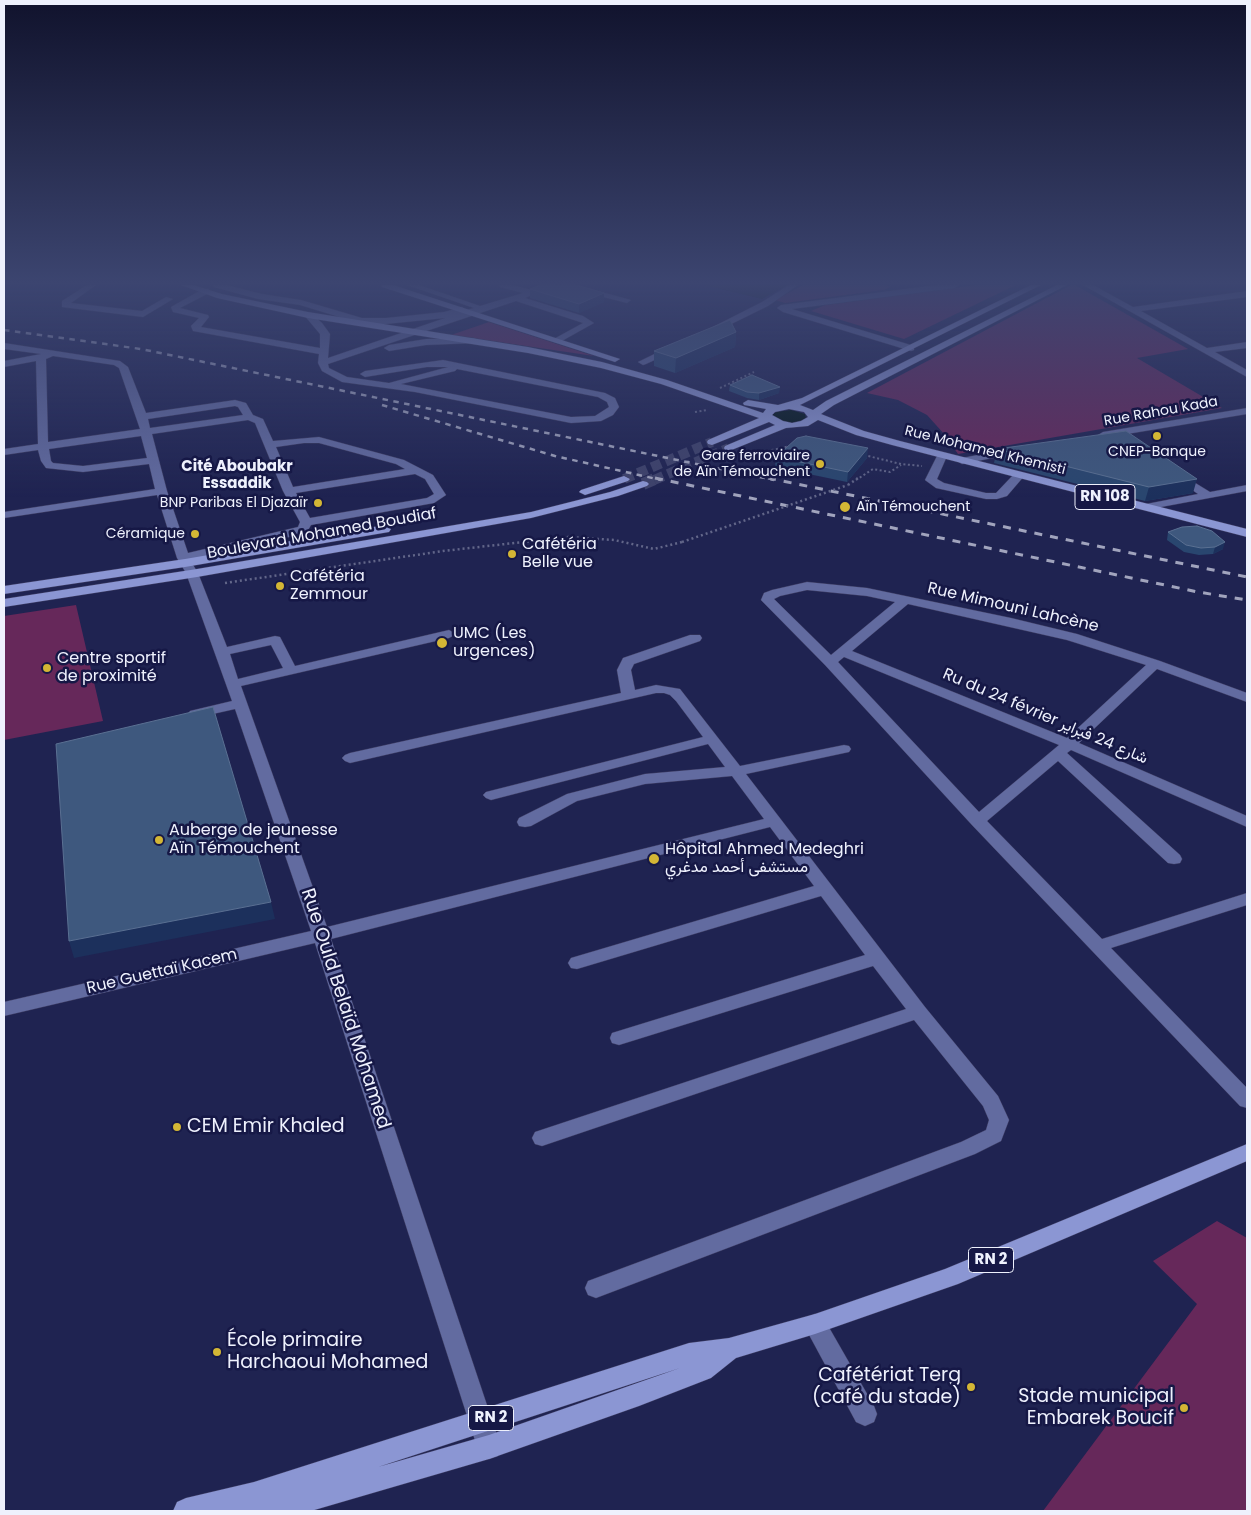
<!DOCTYPE html>
<meta charset="utf-8">
<style>
body{margin:0}
#map{position:relative;width:1251px;height:1515px;overflow:hidden;background:#1f2351;font-family:Poppins,sans-serif}
canvas{display:block}
.frame{position:absolute;inset:0;border:5px solid #eef1fd;pointer-events:none}
</style>
<div id="map">
<canvas width="1251" height="1515"></canvas>
<div class="frame"></div>
</div>
<script>
const ctx = document.querySelector('canvas').getContext('2d');
ctx.lineJoin = 'round';
function fillPath(path, color) { ctx.fillStyle = color; ctx.fill(path, 'evenodd'); }
const toPath = rows => new Path2D(rows.map(r => 'M' + r).join(''));
function trace(path, color, width, dash) { ctx.strokeStyle = color; ctx.lineWidth = width; ctx.lineCap = dash ? 'butt' : 'round'; ctx.setLineDash(dash || []); ctx.stroke(path); }
function label(font, color, halo, rows, align = 'center') {
  ctx.font = font + ' Poppins,Vazirmatn,sans-serif'; ctx.lineWidth = 5; ctx.setLineDash([]); ctx.textBaseline = 'middle'; ctx.strokeStyle = halo; ctx.fillStyle = color; for (const [text, x, y, turn = 0] of rows) {
    ctx.save(); ctx.translate(x, y); ctx.rotate((+turn || 0) * Math.PI / 180); ctx.textAlign = isNaN(turn) ? turn : align; if (halo) ctx.strokeText(text, 0, 0); ctx.fillText(text, 0, 0); ctx.restore();
  }
}
const green = toPath([
 [803,285,886,285,890,287,884,290,785,303,775,300],
 [976,285,1016,285,904,339,811,311,825,305],
 [1071,285,1075,285,1188,349,1137,358,1222,408,958,454,945,435,927,415,898,400,867,393],
 [489,322,594,356,451,335],
 [76,605,103,721,4,740,4,616],
 [1217,1221,1247,1238,1247,1511,1043,1511,1197,1304,1153,1261]
]);
const water = toPath([
 [705,285,787,285,762,299],
 [791,410,805,414,806,419,800,423,783,423,772,415,776,412]
]);
const majorTunnelFar1 = toPath([
 [624,479,712,442],
 [654,480,729,448]
]);
const majorTunnel = toPath([
 [643,484,657,478]
]);
const pathFar1 = toPath([
 [720,388,754,372],
 [695,412,707,410],
 [754,454,790,446],
 [864,455,901,464,922,466],
 [856,480,873,469,890,472,901,465]
]);
const path = toPath([
 [848,485,858,478],
 [225,583,443,551,568,537,614,540,654,549,682,542]
]);
const minor = toPath([
 [87,285,96,285,71,303,142,311,166,297,173,299,143,317,62,307,62,301,87,285],
 [213,285,226,285,262,294,301,300,362,318,386,318,444,312,462,307,466,310,474,308,407,285,419,285,480,306,523,293,500,287,499,285,512,285,531,290,544,285,555,285,525,298,583,316,594,323,560,342,554,342,552,340,583,323,516,301,328,364,329,368,347,377,389,383,448,367,427,367,365,377,360,374,365,371,443,360,605,393,615,398,619,407,613,415,601,421,571,423,415,392,342,382,322,371,318,363,319,354,193,331,191,326,199,318,173,312,171,307,203,289,209,289,209,293,180,308,208,315,209,317,201,327,320,348,320,334,304,315,305,313,311,313,322,323,330,334,328,358,445,318,386,324,362,324,300,305,258,299,214,287,213,285],
 [457,369,598,397,607,402,609,407,595,416,571,417,401,384,455,371,457,369],
 [563,285,576,285,631,300,627,303,564,287,563,285],
 [789,285,798,285,768,306,715,332,709,332,707,330,762,302,789,285],
 [937,285,959,285,955,288,792,309,914,346,914,350,911,351,783,312,777,308,781,305,937,285],
 [1083,285,1093,285,1133,307,1247,291,1247,297,1141,311,1207,348,1247,342,1247,348,1215,352,1247,370,1247,377,1083,285],
 [473,338,476,339,476,343,426,345,389,351,384,348,389,345,426,339,473,338],
 [4,343,120,361,128,367,146,413,235,400,246,403,253,415,263,419,273,441,319,437,404,460,433,475,446,495,434,503,311,525,307,532,298,535,190,560,198,573,227,647,275,636,280,637,295,666,449,630,456,634,449,638,241,686,327,927,764,819,732,776,645,784,577,801,531,826,525,827,519,826,517,822,519,818,567,794,645,774,725,767,708,744,491,800,486,798,483,795,486,792,703,737,676,701,670,695,664,693,656,693,350,763,345,761,342,758,345,755,350,753,621,693,617,670,623,658,690,635,700,635,702,638,700,641,634,664,631,670,635,690,656,685,680,689,740,766,844,745,849,746,851,749,849,752,746,774,925,1007,998,1096,1009,1120,1001,1141,975,1154,596,1298,588,1295,585,1288,588,1281,961,1142,986,1130,989,1120,983,1106,914,1020,542,1146,535,1144,532,1138,535,1132,906,1009,873,966,619,1045,612,1043,610,1038,612,1033,865,955,821,896,577,969,571,968,568,963,571,958,814,886,770,827,331,939,501,1447,498,1456,489,1459,480,1456,315,943,4,1016,4,1002,311,931,235,709,195,718,190,717,188,714,190,711,232,701,186,573,177,558,157,495,4,518,4,512,155,489,149,464,83,472,46,468,41,461,38,450,4,455,4,449,38,444,36,361,4,367,4,361,41,354,4,349,4,343],
 [53,356,114,365,119,368,140,429,48,442,46,359,53,356],
 [235,406,238,407,243,415,150,428,148,419,235,406],
 [248,420,255,423,283,491,300,522,298,527,188,553,167,491,152,434,248,420],
 [141,436,147,458,83,466,53,463,51,461,49,449,141,436],
 [304,443,319,443,396,464,405,469,293,487,276,447,304,443],
 [415,474,425,479,434,494,427,498,310,518,296,493,415,474],
 [271,645,283,668,238,679,230,654,271,645],
 [671,346,674,347,674,351,646,364,643,365,638,362,671,346],
 [1247,408,1247,414,1103,438,1098,435,1103,432,1247,408],
 [1014,448,1018,449,1019,451,1018,453,962,464,957,461,962,458,1014,448],
 [942,453,947,456,937,479,944,483,986,493,996,493,1015,473,1019,472,1025,475,1007,496,997,499,986,499,936,488,925,480,937,456,942,453],
 [1179,473,1210,492,1247,485,1247,491,1145,510,1141,509,1139,507,1141,505,1198,494,1175,478,1173,476,1179,473],
 [807,582,867,588,1011,618,1077,634,1160,661,1247,693,1247,702,1157,669,1079,743,1247,816,1247,827,1071,750,1067,753,1180,855,1182,859,1180,863,1174,864,1168,863,1058,761,987,821,1102,939,1247,893,1247,905,1111,948,1247,1088,1247,1108,1240,1106,972,825,825,665,761,600,764,593,772,590,807,582],
 [807,590,867,596,895,602,831,655,774,599,780,596,807,590],
 [908,604,1067,640,1146,665,1067,738,852,651,908,604],
 [844,657,1059,745,979,812,838,662,844,657],
 [815,1314,823,1317,874,1406,877,1414,874,1422,865,1426,856,1422,807,1331,804,1324,807,1317,815,1314]
]);
const major = toPath([
 [181,285,193,285,222,294,308,312,528,347,602,362,667,380,763,413,766,409,744,405,743,403,748,400,778,405,802,398,1031,285,1041,285,800,405,813,410,826,401,1057,285,1067,285,834,405,821,414,864,431,900,441,1247,529,1247,537,892,445,856,435,818,420,808,426,786,428,729,451,725,450,724,448,725,446,775,425,769,422,712,445,708,444,707,442,708,440,759,418,661,384,601,368,528,353,308,318,217,298,181,285],
 [789,409,804,412,808,417,801,421,792,423,783,421,772,415,775,412,789,409],
 [381,285,393,285,620,359,615,362,612,361,382,287,381,285],
 [624,476,630,479,628,481,585,495,579,492,581,490,624,476],
 [643,481,647,482,649,484,647,486,618,496,531,518,197,577,4,607,4,599,197,569,531,512,610,492,643,481],
 [385,525,391,529,389,532,185,567,4,594,4,586,185,559,385,525],
 [1247,1144,1247,1161,958,1284,815,1334,736,1358,711,1378,639,1406,489,1459,311,1511,173,1511,177,1502,186,1498,254,1482,689,1343,729,1338,815,1314,945,1269,1247,1144],
 [680,1368,489,1435,378,1467,680,1368]
]);
const railFar1 = toPath([
 [4,330,141,349,774,480],
 [382,405,555,456,661,480]
]);
const rail = toPath([
 [655,478,1198,592,1247,600],
 [768,478,1247,577]
]);
const pathBridge = toPath([
 [682,542,848,485]
]);
const wall = toPath([
 [530,289,604,302,579,313,530,298],
 [736,332,735,347,675,373,654,366,654,351],
 [730,385,779,393,759,400,747,398,729,391],
 [997,449,1193,493,1145,501,994,463],
 [776,457,867,458,847,482,775,467],
 [1168,532,1223,549,1213,554,1199,555,1184,552,1167,540]
]);
const shadedWall = toPath([
 [604,293,604,302,579,313,579,304],
 [736,332,735,347,675,373,676,358],
 [780,387,779,393,759,400,759,393],
 [868,448,867,458,847,482,848,472],
 [1197,479,1193,493,1145,501,1149,487],
 [1225,542,1223,549,1213,554,1215,547],
 [271,902,275,919,74,958,69,941]
]);
const building = toPath([
 [540,285,576,285,604,293,579,304,530,289,540,285],
 [730,320,736,332,676,358,654,351,730,320],
 [752,375,780,387,759,393,747,392,730,385,752,375],
 [1126,431,1197,479,1149,487,997,449,1126,431],
 [806,436,868,448,848,472,776,457,797,438,806,436],
 [1197,526,1212,531,1225,542,1215,547,1201,548,1186,545,1168,532,1182,527,1197,526],
 [213,707,271,902,69,941,56,744,213,707]
]);
const markers = [
 [1157,436,5,"#d3b635"],
 [820,464,5,"#d3b635"],
 [318,503,5,"#d3b635"],
 [845,507,6,"#d3b635"],
 [195,534,5,"#d3b635"],
 [512,554,5,"#d3b635"],
 [280,586,5,"#d3b635"],
 [442,643,6,"#d3b635"],
 [47,668,5,"#d3b635"],
 [159,840,5,"#d3b635"],
 [654,859,6,"#d3b635"],
 [177,1127,5,"#d3b635"],
 [217,1352,5,"#d3b635"],
 [971,1387,5,"#d3b635"],
 [1184,1408,5,"#d3b635"]
];
const farStreetnames = [
 ["Rue Rahou Kada",1161,412,-10],
 ["Rue Mohamed Khemisti",985,451,14]
];
const farPoinames = [
 ["CNEP-Banque",1157,452,"center"],
 ["Gare ferroviaire",810,456],
 ["de Aïn Témouchent",810,472],
 ["BNP Paribas El Djazaïr",308,503],
 ["Aïn Témouchent",856,507,"left"],
 ["Céramique",185,534]
];
const farNeighbourhoodnames = [
 ["Cité Aboubakr",237,467],
 ["Essaddik",237,484]
];
const shields = [
 [1105,497,60],
 [991,1260,45],
 [491,1418,45]
];
const shieldNames = [
 ["RN 108",1105,497],
 ["RN 2",991,1260],
 ["RN 2",491,1418]
];
const streetNames = [
 ["Boulevard Mohamed Boudiaf",322,534,-10],
 ["Rue Mimouni Lahcène",1013,608,13],
 ["Ru du 24 février شارع 24 فبراير",1045,717,23],
 ["Rue Guettaï Kacem",162,972,-13]
];
const poiNames = [
 ["Cafétéria",522,545],
 ["Belle vue",522,563],
 ["Cafétéria",290,577],
 ["Zemmour",290,595],
 ["UMC (Les",453,634],
 ["urgences)",453,652],
 ["Centre sportif",57,659],
 ["de proximité",57,677],
 ["Auberge de jeunesse",169,831],
 ["Aïn Témouchent",169,849],
 ["Hôpital Ahmed Medeghri",665,850],
 ["مستشفى أحمد مدغري",665,868]
];
const nearStreetnames = [
 ["Rue Ould Belaïd Mohamed",345,1009,72]
];
const nearPoinames = [
 ["CEM Emir Khaled",187,1127],
 ["École primaire",227,1341],
 ["Harchaoui Mohamed",227,1363],
 ["Cafétériat Terg",961,1376,"right"],
 ["(café du stade)",961,1398,"right"],
 ["Stade municipal",1174,1397,"right"],
 ["Embarek Boucif",1174,1419,"right"]
];
fillPath(green, '#66285a');
fillPath(water, '#05181d');
trace(majorTunnelFar1, '#3e426b', 10, [10, 5]);
trace(majorTunnel, '#3e426b', 12, [12, 6]);
trace(minor, '#3d3c61', 1);
trace(major, '#3d3c61', 1);
trace(pathFar1, '#626689', 2, [2, 2.5]);
trace(path, '#626689', 2.5, [2, 3]);
fillPath(minor, '#626ba0');
fillPath(major, '#8b96d3');
trace(railFar1, '#a1a4bd', 2.5, [5.5, 5.5]);
trace(rail, '#a1a4bd', 3, [8, 8]);
trace(pathBridge, '#626689', 2.5, [2, 3]);
fillPath(wall, '#29466f');
fillPath(shadedWall, '#1c305c');
fillPath(building, '#3e587e');
trace(building, '#5a7092', 1);
const sky = ctx.createLinearGradient(0, 0, 0, 497);
sky.addColorStop(0, '#11132d');
sky.addColorStop(0.57, '#3c4570');
sky.addColorStop(1, '#3c457000');
ctx.fillStyle = sky;
ctx.fillRect(0, 0, 1251, 497);
for (const [x, y, r, color] of markers) { const dot = new Path2D(); dot.arc(x, y, r, 0, 2 * Math.PI); ctx.fillStyle = color; ctx.fill(dot); trace(dot, '#161846', 2); }
label('14px', '#eef1fd', '#161846', farStreetnames);
label('14px', '#eef1fd', '#161846', farPoinames, 'right');
label('bold 15px', '#eef1fd', '#161846', farNeighbourhoodnames);
for (const [x, y, w] of shields) { const box = new Path2D(); box.roundRect(x - w / 2, y - 12.5, w, 25, 4); ctx.fillStyle = '#161846'; ctx.fill(box); trace(box, '#eef1fd', 1); }
label('bold 15px', '#eef1fd', null, shieldNames);
label('16px', '#eef1fd', '#161846', streetNames);
label('16px', '#eef1fd', '#161846', poiNames, 'left');
label('19px', '#eef1fd', '#161846', nearStreetnames);
label('19px', '#eef1fd', '#161846', nearPoinames, 'left');
</script>
